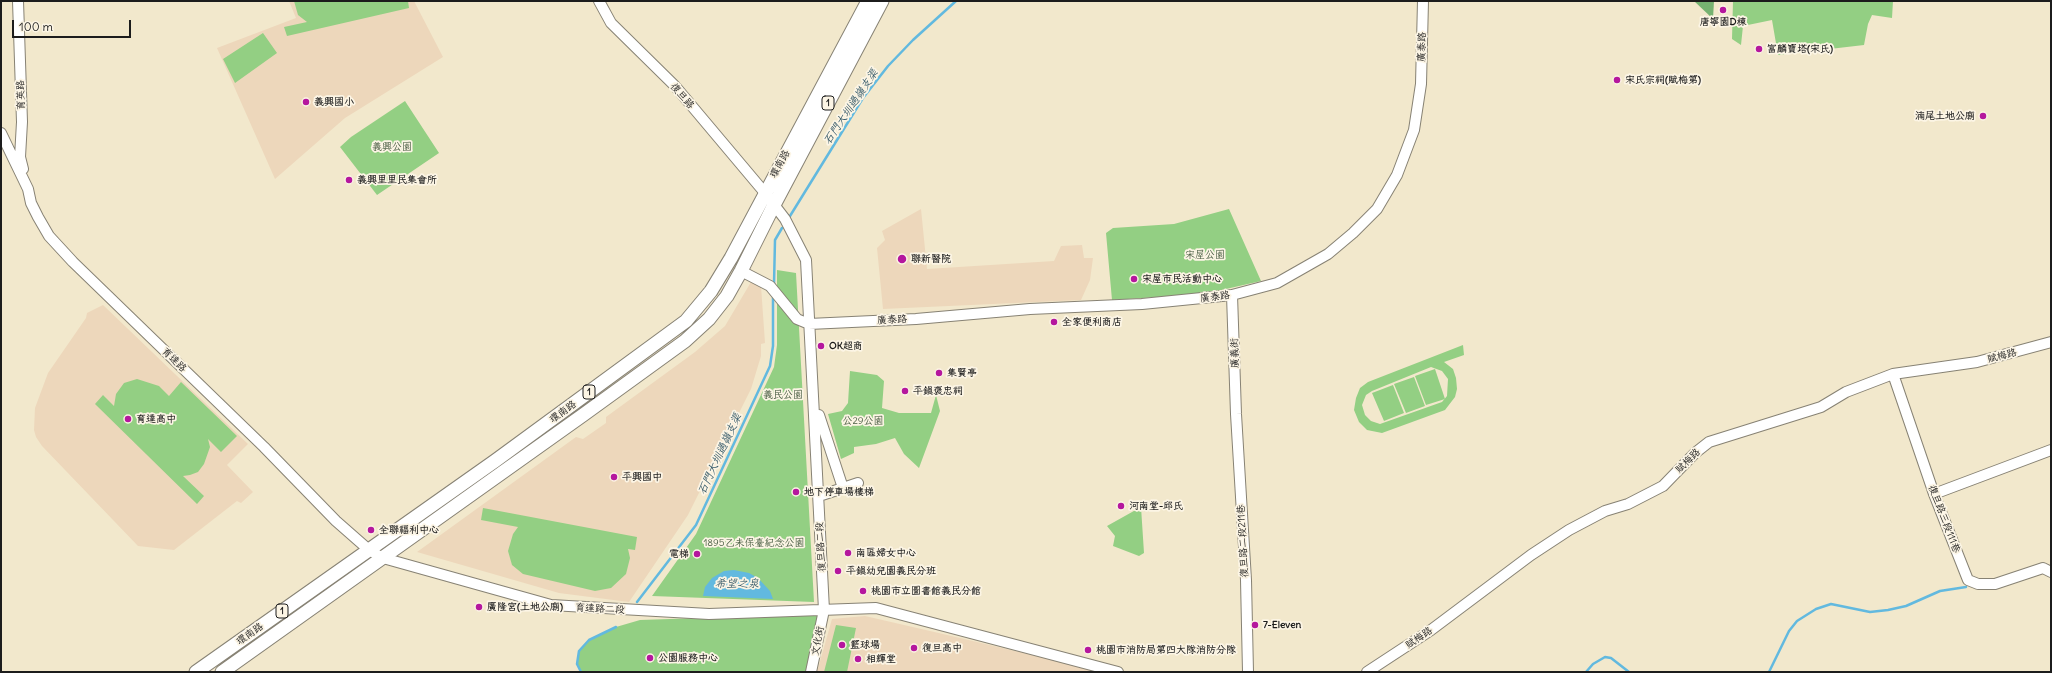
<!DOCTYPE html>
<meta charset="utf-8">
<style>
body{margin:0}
#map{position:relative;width:2052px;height:673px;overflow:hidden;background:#f2e8cc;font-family:Delius,sans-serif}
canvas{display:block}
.frame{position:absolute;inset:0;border:2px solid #1c1c1c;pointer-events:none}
.scale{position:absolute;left:12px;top:20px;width:119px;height:18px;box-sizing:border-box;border:2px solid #1c1c1c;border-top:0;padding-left:5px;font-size:12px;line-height:14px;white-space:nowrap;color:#1c1c1c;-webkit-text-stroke:3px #fcf5e5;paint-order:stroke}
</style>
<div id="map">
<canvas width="2052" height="673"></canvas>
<div class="frame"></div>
<div class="scale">100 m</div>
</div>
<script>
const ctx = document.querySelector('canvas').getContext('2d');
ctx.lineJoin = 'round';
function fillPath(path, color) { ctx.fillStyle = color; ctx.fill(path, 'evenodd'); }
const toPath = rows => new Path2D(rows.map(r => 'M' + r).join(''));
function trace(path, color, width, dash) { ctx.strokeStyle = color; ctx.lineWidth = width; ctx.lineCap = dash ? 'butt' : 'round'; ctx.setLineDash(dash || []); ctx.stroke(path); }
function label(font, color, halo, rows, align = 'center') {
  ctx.font = font + ' Delius,"LXGW WenKai TC",sans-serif'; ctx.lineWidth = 3.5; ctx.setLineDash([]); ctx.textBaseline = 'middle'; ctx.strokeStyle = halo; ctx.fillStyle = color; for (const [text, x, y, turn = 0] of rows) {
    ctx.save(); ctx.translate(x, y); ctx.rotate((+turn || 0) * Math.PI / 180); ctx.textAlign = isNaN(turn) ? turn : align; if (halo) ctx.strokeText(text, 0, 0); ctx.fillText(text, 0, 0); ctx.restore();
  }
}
const built = toPath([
 [289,1,414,1,443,57,345,118,275,179,217,48,296,18],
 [921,209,927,269,1054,261,1061,246,1082,245,1084,258,1093,258,1090,280,1081,300,883,309,877,248,885,240,882,231],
 [751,282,761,286,765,343,761,344,761,356,751,389,688,515,629,602,559,593,417,552,576,437,583,439,606,423,606,417,695,352,725,326],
 [103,305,248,444,227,465,253,492,241,503,237,501,174,550,138,546,42,446,36,437,34,430,35,408,48,373,86,318,87,313],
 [865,616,943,634,1104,672,817,672,832,619]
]);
const green = toPath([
 [294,1,408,1,409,8,287,36,284,27,307,22,298,15],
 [1733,1,1893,1,1892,18,1872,15,1868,24,1864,45,1778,55,1772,20,1743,26,1741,45,1732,39],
 [263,33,277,53,235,83,223,59],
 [405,101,439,153,377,195,340,147,351,137],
 [1229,209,1261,281,1204,294,1112,300,1106,233,1113,228,1174,224],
 [777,270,796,273,814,602,652,596,696,534,774,367,777,345],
 [1463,345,1464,355,1444,362,1453,369,1456,378,1457,389,1455,397,1445,410,1382,433,1367,430,1359,422,1354,410,1356,398,1360,388,1368,382],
 [1431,367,1442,371,1448,379,1447,396,1442,402,1380,424,1371,421,1365,415,1362,405,1366,395,1372,391],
 [1435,369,1445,399,1426,405,1415,376],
 [850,371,877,375,884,381,882,408,899,413,931,413,936,395,940,411,919,468,904,454,895,438,876,444,854,447,854,453,841,459,828,414,842,411,848,403],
 [1414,377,1425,406,1406,413,1394,384],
 [137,379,159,386,169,396,181,382,237,436,221,452,208,439,210,447,204,464,198,472,190,475,183,476,204,496,197,504,95,404,103,395,114,406,116,394,124,383],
 [1393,385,1404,413,1384,421,1372,393],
 [1141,507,1144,553,1139,556,1113,546,1115,536,1107,526],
 [483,508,637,537,635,550,628,549,630,558,626,574,611,588,595,591,523,574,512,565,508,551,513,534,518,527,481,520],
 [819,614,811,672,582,672,577,664,579,651,589,640,616,627,640,620],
 [836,625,856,628,847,672,824,672]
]);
const forest = toPath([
 [1694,1,1714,1,1713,19]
]);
const water = toPath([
 [734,570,749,573,758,578,770,591,773,599,703,596,705,587,712,578,724,571]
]);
const stream = toPath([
 [790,216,863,98,888,66,913,40,956,1],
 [774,284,775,240,782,228],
 [637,602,696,525,770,366,773,346,773,296],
 [581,672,577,664,579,651,589,640,616,627],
 [1586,672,1593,664,1605,657,1611,658,1629,672],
 [1769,672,1789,631,1797,621,1816,609,1831,604,1870,612,1888,610,1906,606,1940,591,1966,587]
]);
const minor = toPath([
 [18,1,22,122,20,157,23,169],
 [599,1,611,23,675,86,765,193,785,219,806,260,824,610,811,672],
 [1,133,28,189,31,203,38,217,49,236,73,262,264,447,336,521,369,550,383,558,551,605,709,614,876,608,1118,672],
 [741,271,770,286,797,319,809,324,916,319,1030,309,1142,304,1232,295,1277,283,1328,254,1353,233,1377,209,1397,175,1414,130,1421,84,1423,1],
 [1232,295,1236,414,1246,580,1248,672],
 [1893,374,1934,494,1968,580,1978,584,1995,584,2043,568,2051,572],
 [819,415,843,488],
 [1934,494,2051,450],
 [819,496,858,483],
 [1367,672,1431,630,1531,555,1569,530,1605,511,1628,504,1663,486,1695,453,1709,442,1821,407,1846,392,1893,374,1977,362,2051,342]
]);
const major = toPath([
 [196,672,495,461,686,321,711,291,731,258,868,1],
 [222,672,583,415,685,341,709,319,727,296,741,271,774,205,882,1]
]);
const markers = [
 [1723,10,4,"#b5179e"],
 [1759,49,4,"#b5179e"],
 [1617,80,4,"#b5179e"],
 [306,102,4,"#b5179e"],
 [1983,116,4,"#b5179e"],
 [349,180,4,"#b5179e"],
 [902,259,5,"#b5179e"],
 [1134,279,4,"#b5179e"],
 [1054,322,4,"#b5179e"],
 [821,346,4,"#b5179e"],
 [939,373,4,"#b5179e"],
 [905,391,4,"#b5179e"],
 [128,419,4,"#b5179e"],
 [614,477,4,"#b5179e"],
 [796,492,4,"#b5179e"],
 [1121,506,4,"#b5179e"],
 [371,530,4,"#b5179e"],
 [848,553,4,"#b5179e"],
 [697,554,4,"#b5179e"],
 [838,571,4,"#b5179e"],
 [863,591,4,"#b5179e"],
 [479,607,4,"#b5179e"],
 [1255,625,4,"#b5179e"],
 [842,645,4,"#b5179e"],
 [914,648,4,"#b5179e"],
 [1088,650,4,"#b5179e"],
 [650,658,4,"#b5179e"],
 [858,659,4,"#b5179e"]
];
const shields = [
 [828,103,12],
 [589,392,12],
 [282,611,12]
];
const shieldNames = [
 ["1",828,103],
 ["1",589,392],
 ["1",282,611]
];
const poiNames = [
 ["唐寧園D棟",1723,22,"center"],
 ["富麟寶塔(宋氏)",1767,49],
 ["宋氏宗祠(賦梅第)",1625,80],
 ["義興國小",314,102],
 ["湳尾土地公廟",1975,116,"right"],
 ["義興里里民集會所",357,180],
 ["聯新醫院",911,259],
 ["宋屋市民活動中心",1142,279],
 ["全家便利商店",1062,322],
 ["OK超商",829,346],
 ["集賢亭",947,373],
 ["平鎮褒忠祠",913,391],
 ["育達高中",136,419],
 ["平興國中",622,477],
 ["地下停車場樓梯",804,492],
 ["河南堂-邱氏",1129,506],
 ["全聯福利中心",379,530],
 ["南區婦女中心",856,553],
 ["電梯",689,554,"right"],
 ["平鎮幼兒園義民分班",846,571],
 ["桃園市立圖書館義民分館",871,591],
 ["廣隆宮(土地公廟)",487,607],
 ["7-Eleven",1263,625],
 ["籃球場",850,645],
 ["復旦高中",922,648],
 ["桃園市消防局第四大隊消防分隊",1096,650],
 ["公園服務中心",658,658],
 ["相輝堂",866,659]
];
const streetNames = [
 ["廣泰路",1422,47,-89],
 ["育英路",21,95,-92],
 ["復旦路",682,96,49],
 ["環南路",780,164,-61],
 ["廣泰路",1215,297,-7],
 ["廣泰路",892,320,-3],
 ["廣義街",1235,353,-92],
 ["賦梅路",2002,356,-14],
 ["育達路",174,360,44],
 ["環南路",563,412,-36],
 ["賦梅路",1688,461,-44],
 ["復旦路三段111巷",1944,519,69],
 ["復旦路二段211巷",1243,541,-93],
 ["復旦路二段",821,547,-93],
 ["育達路二段",600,609,3],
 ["環南路",250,634,-35],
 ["賦梅路",1419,638,-34],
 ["文化街",818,641,-79]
];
const parkNames = [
 ["義興公園",392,147],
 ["宋屋公園",1205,255],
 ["義民公園",783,395],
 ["公29公園",863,421],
 ["1895乙未保臺紀念公園",754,543]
];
const waterNames = [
 ["石門大圳過嶺支渠",851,107,-56],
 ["石門大圳過嶺支渠",720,454,-65],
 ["希望之泉",737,584]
];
fillPath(built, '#edd7bb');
fillPath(green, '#93cf83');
fillPath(forest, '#76b271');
fillPath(water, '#62b9df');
trace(stream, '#62b9df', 2.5);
trace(minor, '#878274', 12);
trace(major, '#878274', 15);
trace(minor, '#fff', 10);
trace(major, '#fff', 13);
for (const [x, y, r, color] of markers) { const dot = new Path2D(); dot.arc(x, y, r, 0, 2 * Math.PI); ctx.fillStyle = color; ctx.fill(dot); trace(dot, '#fcf5e5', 1.5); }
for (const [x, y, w] of shields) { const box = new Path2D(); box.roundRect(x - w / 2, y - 7, w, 14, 3); ctx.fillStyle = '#fcf5e5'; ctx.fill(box); trace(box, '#1c1c1c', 1); }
label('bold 9px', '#1c1c1c', null, shieldNames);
label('bold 10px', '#1c1c1c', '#fcf5e5', poiNames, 'left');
label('10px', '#1c1c1c', '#fcf5e5', streetNames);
label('10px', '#465b40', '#fcf5e5', parkNames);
label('italic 11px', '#385b6a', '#fcf5e5', waterNames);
</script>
